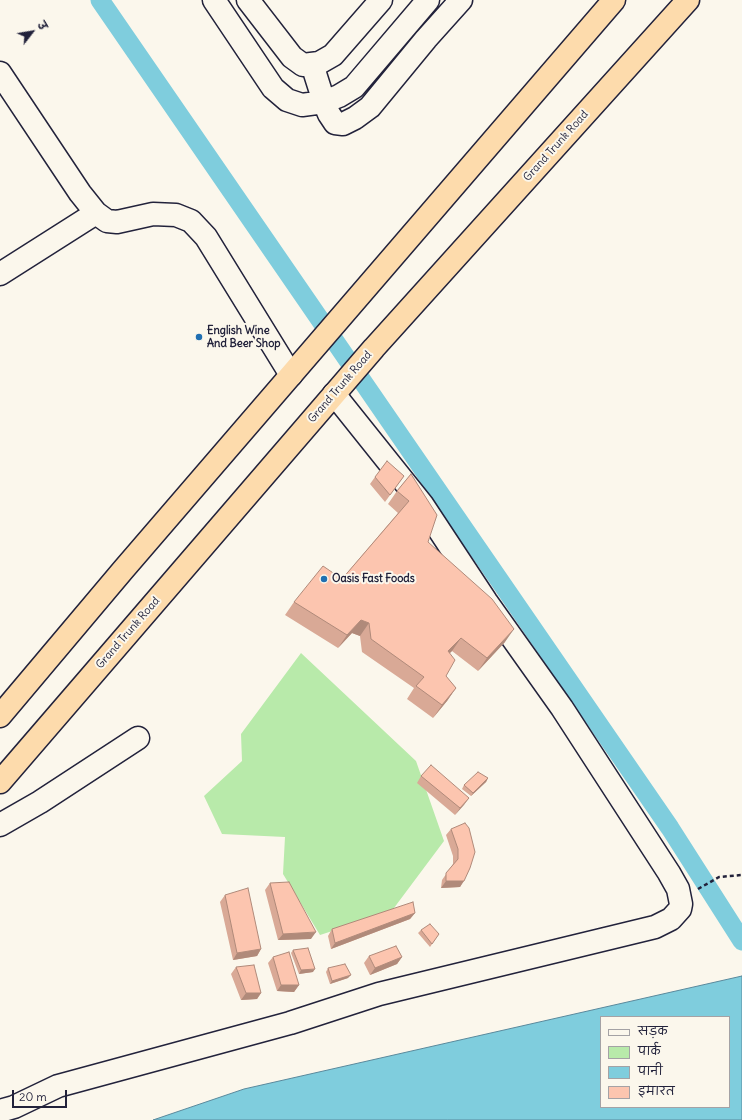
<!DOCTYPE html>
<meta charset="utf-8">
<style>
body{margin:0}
#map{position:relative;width:742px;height:1120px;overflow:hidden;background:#fbf7ec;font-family:Delius,"Playpen Sans Deva",sans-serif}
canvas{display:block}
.legend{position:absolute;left:600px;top:1016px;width:130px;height:92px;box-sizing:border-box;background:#fbf7ec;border:1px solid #a4a2a5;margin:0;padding:5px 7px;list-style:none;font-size:12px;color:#22223b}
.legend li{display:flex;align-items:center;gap:8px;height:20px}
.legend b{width:20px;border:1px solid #a4a2a5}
.north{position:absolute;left:12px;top:12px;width:40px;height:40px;-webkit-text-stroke:3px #fbf7ec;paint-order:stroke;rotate:59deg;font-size:11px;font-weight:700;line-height:16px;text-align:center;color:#22223b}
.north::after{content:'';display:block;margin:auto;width:14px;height:18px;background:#22223b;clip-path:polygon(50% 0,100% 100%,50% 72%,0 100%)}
.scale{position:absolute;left:12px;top:1090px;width:55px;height:18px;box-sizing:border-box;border:2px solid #22223b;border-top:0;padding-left:5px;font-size:12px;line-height:14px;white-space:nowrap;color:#22223b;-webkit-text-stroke:3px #fbf7ec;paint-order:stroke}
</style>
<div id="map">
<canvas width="742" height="1120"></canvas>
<ul class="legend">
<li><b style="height:5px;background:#fbf7ec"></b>सड़क</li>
<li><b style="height:11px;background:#b8eaaa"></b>पार्क</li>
<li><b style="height:11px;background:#7fcddd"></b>पानी</li>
<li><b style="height:11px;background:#fcc5af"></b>इमारत</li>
</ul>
<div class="north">उ</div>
<div class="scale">20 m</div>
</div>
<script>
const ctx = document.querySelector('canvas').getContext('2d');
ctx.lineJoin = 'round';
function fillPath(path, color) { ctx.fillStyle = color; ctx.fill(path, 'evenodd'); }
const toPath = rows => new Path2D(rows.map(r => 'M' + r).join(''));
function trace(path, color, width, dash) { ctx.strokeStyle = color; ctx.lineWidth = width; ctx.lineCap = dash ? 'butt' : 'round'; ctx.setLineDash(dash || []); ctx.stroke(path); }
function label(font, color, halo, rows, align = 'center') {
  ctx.font = font + ' Delius,sans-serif'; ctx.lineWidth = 4; ctx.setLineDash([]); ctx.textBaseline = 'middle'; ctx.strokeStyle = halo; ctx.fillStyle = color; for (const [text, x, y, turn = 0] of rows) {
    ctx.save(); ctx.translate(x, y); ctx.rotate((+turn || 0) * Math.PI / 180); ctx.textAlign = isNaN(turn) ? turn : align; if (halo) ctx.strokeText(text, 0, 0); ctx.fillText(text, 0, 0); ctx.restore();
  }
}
const green = toPath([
 [301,653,416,761,444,841,391,912,320,935,283,874,285,837,222,834,204,796,242,761,241,734]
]);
const water = toPath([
 [742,976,742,1120,153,1120,244,1089,742,976],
 [601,1017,729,1017,729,1107,601,1107,601,1017]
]);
const canal = toPath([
 [100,0,670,828,742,941]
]);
const path = toPath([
 [698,889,719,877,742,875]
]);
const minor = toPath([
 [214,0,273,88,287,100,302,105,324,102,339,96,354,87,428,0],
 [248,0,292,57,303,65,319,63,333,55,381,0],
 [312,64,324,102,329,114,335,123,343,124,355,118,370,107,426,39,461,0],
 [0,73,80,193,96,213,107,221,117,222,153,214,176,215,191,221,206,237,291,375],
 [0,274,96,213],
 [0,825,40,802,138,738],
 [0,1111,14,1107,58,1086,290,1023,379,994,655,927,671,919,680,909,681,904,678,889,669,873,562,708,486,601,422,504,334,394]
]);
const highway = toPath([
 [0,716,123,570,614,0],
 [0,782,374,348,688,0]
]);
const wall = toPath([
 [411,474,428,542,505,642,478,671,452,651,450,653,446,676,456,688,447,701,433,718,407,699,414,688,362,652,360,636,352,633,338,648,285,615,294,602,342,579,398,513,388,504,397,491],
 [404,476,385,502,370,484,375,477],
 [421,776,469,798,455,815,417,783],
 [488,778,486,782,471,796,462,789,464,785],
 [451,829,470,868,460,887,441,888,442,880,453,864,453,856,446,835],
 [270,883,311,939,278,940,265,890],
 [225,895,261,949,257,956,233,960,220,902],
 [415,913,410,919,331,949,328,936,332,929],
 [421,930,439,934,430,947,418,933],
 [293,950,313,972,299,974,291,953],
 [369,956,402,957,397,964,370,975,364,963],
 [273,957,299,985,294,992,277,991,268,963],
 [236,967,261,993,257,999,241,1000,231,974],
 [328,968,348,978,330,984,326,972]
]);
const shadedWall = toPath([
 [361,620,369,623,360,636,352,633,338,648,347,635],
 [514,629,505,642,478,671,487,658],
 [461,638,452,651,439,663,448,651],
 [456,688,447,701,433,718,442,705],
 [488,778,486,782,471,796,473,793],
 [469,798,464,805,455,815,460,808],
 [446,881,464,881,460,887,441,888],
 [415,913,410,919,331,949,335,943],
 [316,932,311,939,278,940,283,934],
 [261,949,257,956,233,960,237,953],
 [402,957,397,964,370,975,375,968],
 [315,969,313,972,299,974,301,970],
 [351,975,348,978,330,984,332,981],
 [281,985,299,985,294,992,277,991],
 [246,993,261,993,257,999,241,1000]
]);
const building = toPath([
 [387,461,404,476,390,495,375,477,387,461],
 [411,474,437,515,428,542,492,599,514,629,487,658,461,638,448,651,455,660,446,676,456,688,442,705,416,686,424,677,371,639,369,623,361,620,347,635,294,602,323,566,342,579,409,501,397,491,411,474],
 [431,765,469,798,460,808,421,776,431,765],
 [478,772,488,778,473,793,464,785,478,772],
 [465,823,469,828,475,852,470,868,464,881,446,881,446,873,458,859,458,849,451,829,465,823],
 [289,882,316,932,283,934,270,883,289,882],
 [248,888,261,949,237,953,225,895,248,888],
 [413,902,415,913,335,943,332,929,413,902],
 [430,924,439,934,432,944,421,930,430,924],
 [396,946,402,957,375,968,369,956,396,946],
 [308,948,315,969,301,970,293,950,308,948],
 [289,952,299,985,281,985,273,957,289,952],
 [345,964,351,975,332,981,328,968,345,964],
 [254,965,261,993,246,993,236,967,254,965]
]);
const markers = [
 [199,337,4,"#1f6fb2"],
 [324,579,4,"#1f6fb2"]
];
const streetNames = [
 ["Grand Trunk Road",556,146,-48],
 ["Grand Trunk Road",340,387,-49],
 ["Grand Trunk Road",128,633,-49]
];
const poiNames = [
 ["English Wine",207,331],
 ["And Beer Shop",207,344],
 ["Oasis Fast Foods",332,579]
];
fillPath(green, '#b8eaaa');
fillPath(water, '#7fcddd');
trace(water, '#5a899c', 1);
trace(canal, '#7fcddd', 19);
trace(minor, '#22223b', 25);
trace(highway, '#22223b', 25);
trace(path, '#22223b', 2.5, [4, 3]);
trace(minor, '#fbf7ec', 22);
trace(highway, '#fddbac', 22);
fillPath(wall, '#d9a996');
fillPath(shadedWall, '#b08a7a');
fillPath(building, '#fcc5af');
trace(building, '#b08a7a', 1);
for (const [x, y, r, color] of markers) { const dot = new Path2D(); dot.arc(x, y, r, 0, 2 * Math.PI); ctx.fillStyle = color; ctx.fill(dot); trace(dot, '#fbf7ec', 1.5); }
label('11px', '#22223b', '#fbf7ec', streetNames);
label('bold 11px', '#22223b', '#fbf7ec', poiNames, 'left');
</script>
